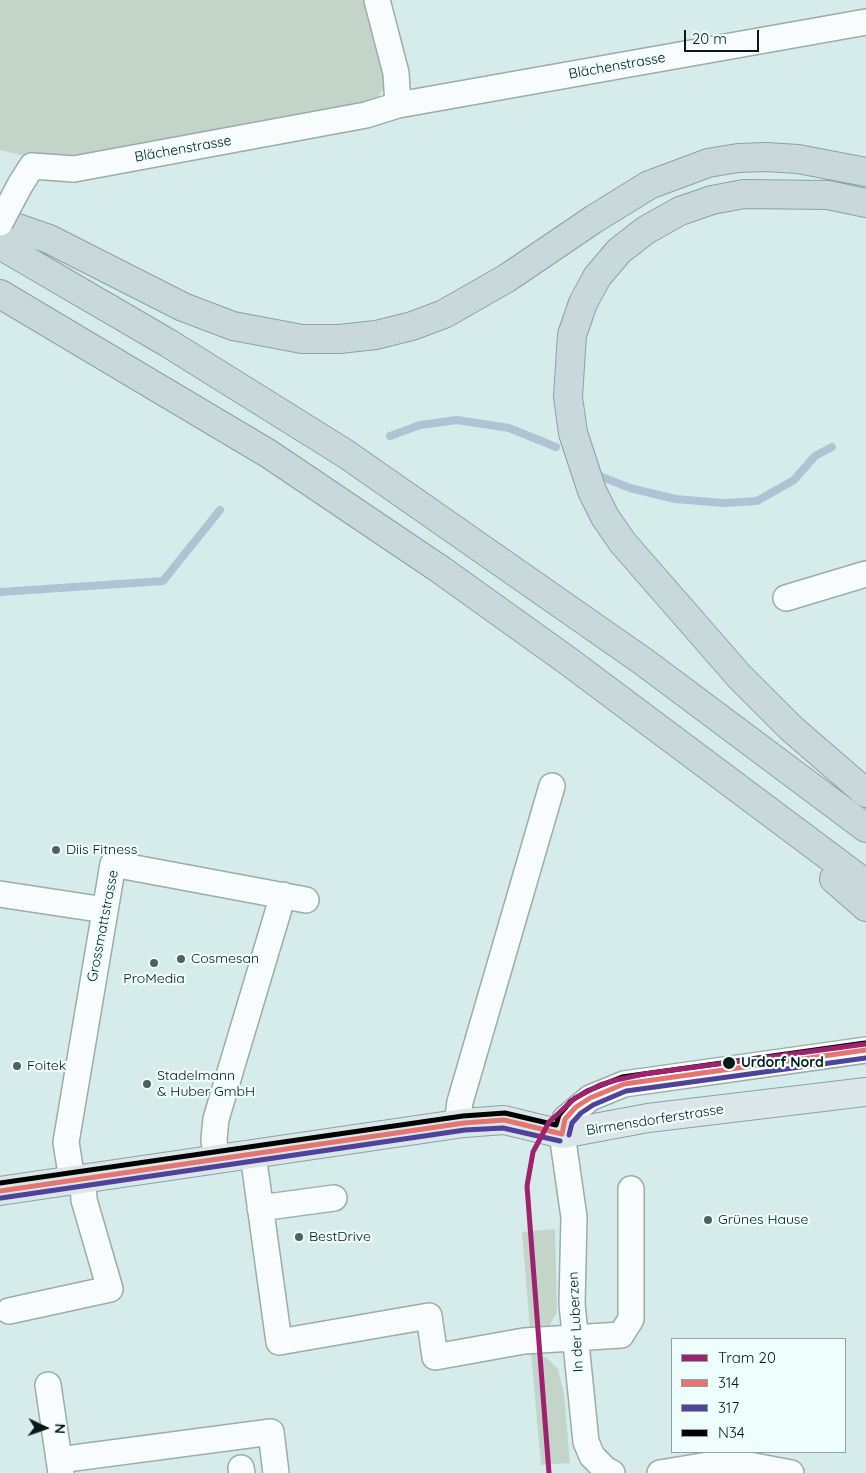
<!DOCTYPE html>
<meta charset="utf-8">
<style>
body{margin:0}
#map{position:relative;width:866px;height:1473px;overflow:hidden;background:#d5eceb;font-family:Quicksand,sans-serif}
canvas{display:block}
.legend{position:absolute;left:671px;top:1338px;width:175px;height:115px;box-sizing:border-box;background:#edfefc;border:1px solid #91a2a0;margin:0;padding:6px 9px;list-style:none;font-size:15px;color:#071817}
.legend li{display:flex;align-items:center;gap:10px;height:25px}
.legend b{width:25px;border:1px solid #91a2a0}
.north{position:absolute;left:20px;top:1403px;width:50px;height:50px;-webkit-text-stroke:4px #edfefc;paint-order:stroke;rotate:93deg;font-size:14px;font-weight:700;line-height:20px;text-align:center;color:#071817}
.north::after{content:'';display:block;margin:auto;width:18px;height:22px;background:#071817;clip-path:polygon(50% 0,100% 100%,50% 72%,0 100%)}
.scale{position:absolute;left:684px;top:30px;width:75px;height:22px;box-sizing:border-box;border:2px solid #071817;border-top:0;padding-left:6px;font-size:15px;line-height:18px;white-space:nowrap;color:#071817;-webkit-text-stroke:4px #edfefc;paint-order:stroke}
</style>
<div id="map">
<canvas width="866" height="1473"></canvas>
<ul class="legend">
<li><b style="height:6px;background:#a0216e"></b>Tram 20</li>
<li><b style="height:6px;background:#e4766f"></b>314</li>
<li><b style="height:6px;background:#4e429b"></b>317</li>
<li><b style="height:6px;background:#000"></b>N34</li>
</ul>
<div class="north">N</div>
<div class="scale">20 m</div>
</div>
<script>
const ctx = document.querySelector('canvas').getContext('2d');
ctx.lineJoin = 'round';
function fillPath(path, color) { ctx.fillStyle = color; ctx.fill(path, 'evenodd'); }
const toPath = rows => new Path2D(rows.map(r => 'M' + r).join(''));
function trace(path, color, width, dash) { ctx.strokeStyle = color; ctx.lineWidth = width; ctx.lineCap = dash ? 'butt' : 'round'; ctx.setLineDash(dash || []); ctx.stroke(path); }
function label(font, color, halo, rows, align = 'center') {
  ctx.font = font + ' Quicksand,sans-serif'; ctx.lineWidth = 4.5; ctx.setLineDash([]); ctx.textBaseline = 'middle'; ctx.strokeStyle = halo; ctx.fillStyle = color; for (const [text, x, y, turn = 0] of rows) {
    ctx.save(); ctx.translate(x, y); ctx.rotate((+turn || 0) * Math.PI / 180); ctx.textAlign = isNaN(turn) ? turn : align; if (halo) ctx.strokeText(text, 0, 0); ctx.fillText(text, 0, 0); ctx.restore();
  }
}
const green = toPath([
 [0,0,368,0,387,72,386,85,377,98,366,105,86,159,32,158,0,150],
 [555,1229,557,1313,549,1326,530,1329,522,1232],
 [531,1353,547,1358,558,1369,564,1394,570,1463,541,1465]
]);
const stream = toPath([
 [390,436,420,425,457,420,509,428,556,447],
 [602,477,630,488,675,499,724,503,757,501,794,480,815,456,832,447],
 [0,592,163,581,220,510]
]);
const minor = toPath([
 [377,0,396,73,398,105],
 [20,185,32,166,74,169,366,115,398,105,866,22],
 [786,598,866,574],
 [0,894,105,910],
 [457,1124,460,1102,552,786],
 [253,1154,279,1342,429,1316,435,1357,524,1341,621,1335,631,1319,631,1189],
 [216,1159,214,1139,216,1119,283,895],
 [72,1180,66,1142,113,864,306,900],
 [260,1208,334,1198],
 [9,1311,110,1289,84,1200,83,1178],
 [48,1385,61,1473],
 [59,1460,271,1432,276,1473],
 [241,1468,242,1473],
 [612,1473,606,1470,592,1456,586,1442,572,1304,574,1217,562,1134,565,1119,590,1098,624,1084,866,1050],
 [660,1473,708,1465,749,1465,791,1473]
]);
const major = toPath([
 [0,1191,464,1123,504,1120,562,1134,648,1118,866,1092]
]);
const highway = toPath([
 [866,203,828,195,744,194,712,200,680,211,646,230,619,251,597,277,583,303,572,335,568,397,573,433,592,491,605,517,623,543,739,676,792,729,866,793],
 [0,222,49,239,183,307,233,326,302,339,339,339,376,335,412,326,444,314,507,278,594,219,649,185,708,163,738,158,766,157,798,159,866,172],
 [0,245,168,343,346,454,644,662,866,828],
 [0,294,269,454,441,570,568,661,866,884],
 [834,879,866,907]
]);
const minorBridge = toPath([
 [0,223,20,185]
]);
const bus1 = toPath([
 [562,1134,565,1119,576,1107,590,1098,624,1084,866,1050],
 [0,1191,464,1123,504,1120,562,1134]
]);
const bus2 = toPath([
 [569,1135,572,1123,581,1113,593,1105,626,1091,866,1058],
 [1,1198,465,1130,503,1128,560,1141]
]);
const bus3 = toPath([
 [0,1183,463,1116,505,1113,556,1125,559,1115,571,1101,587,1091,622,1077,865,1043]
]);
const tram1 = toPath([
 [549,1473,527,1186,533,1152,549,1122,575,1098,600,1085,616,1080,644,1074,866,1044]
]);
const markers = [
 [56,850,5,"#4f6261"],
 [181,959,5,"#4f6261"],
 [154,963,5,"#4f6261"],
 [729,1063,7,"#071817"],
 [17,1066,5,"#4f6261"],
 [147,1084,5,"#4f6261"],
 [708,1220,5,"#4f6261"],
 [299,1237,5,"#4f6261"]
];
const streetNames = [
 ["Blächenstrasse",617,66,-10],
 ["Blächenstrasse",183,149,-10],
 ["Grossmattstrasse",103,926,-79],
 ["Birmensdorferstrasse",655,1120,-9],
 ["In der Luberzen",576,1322,-93]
];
const poiNames = [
 ["Diis Fitness",66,850],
 ["Cosmesan",191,959],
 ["ProMedia",154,979,"center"],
 ["Foitek",27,1066],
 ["Stadelmann",157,1076],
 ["& Huber GmbH",157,1092],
 ["Grünes Hause",718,1220],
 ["BestDrive",309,1237]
];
const stopNames = [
 ["Urdorf Nord",741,1063]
];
fillPath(green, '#c3d4c8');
trace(stream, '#aec4d5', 8);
trace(minor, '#9aacab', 28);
trace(major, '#8aa2a6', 30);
trace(highway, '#8aa2a6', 30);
trace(minor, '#f9fcfc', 25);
trace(major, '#dbe6e8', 28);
trace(highway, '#c8d8db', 28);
trace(minorBridge, '#9aacab', 28, []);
trace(minorBridge, '#f9fcfc', 25);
trace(bus1, '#e4766f', 5);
trace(bus2, '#4e429b', 5);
trace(bus3, '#000', 5);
trace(tram1, '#a0216e', 5);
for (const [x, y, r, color] of markers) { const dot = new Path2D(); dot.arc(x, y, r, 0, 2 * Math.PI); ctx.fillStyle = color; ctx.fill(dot); trace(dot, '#edfefc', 2); }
label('14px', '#071817', '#edfefc', streetNames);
label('14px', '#071817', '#edfefc', poiNames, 'left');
label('bold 14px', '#071817', '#edfefc', stopNames, 'left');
</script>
